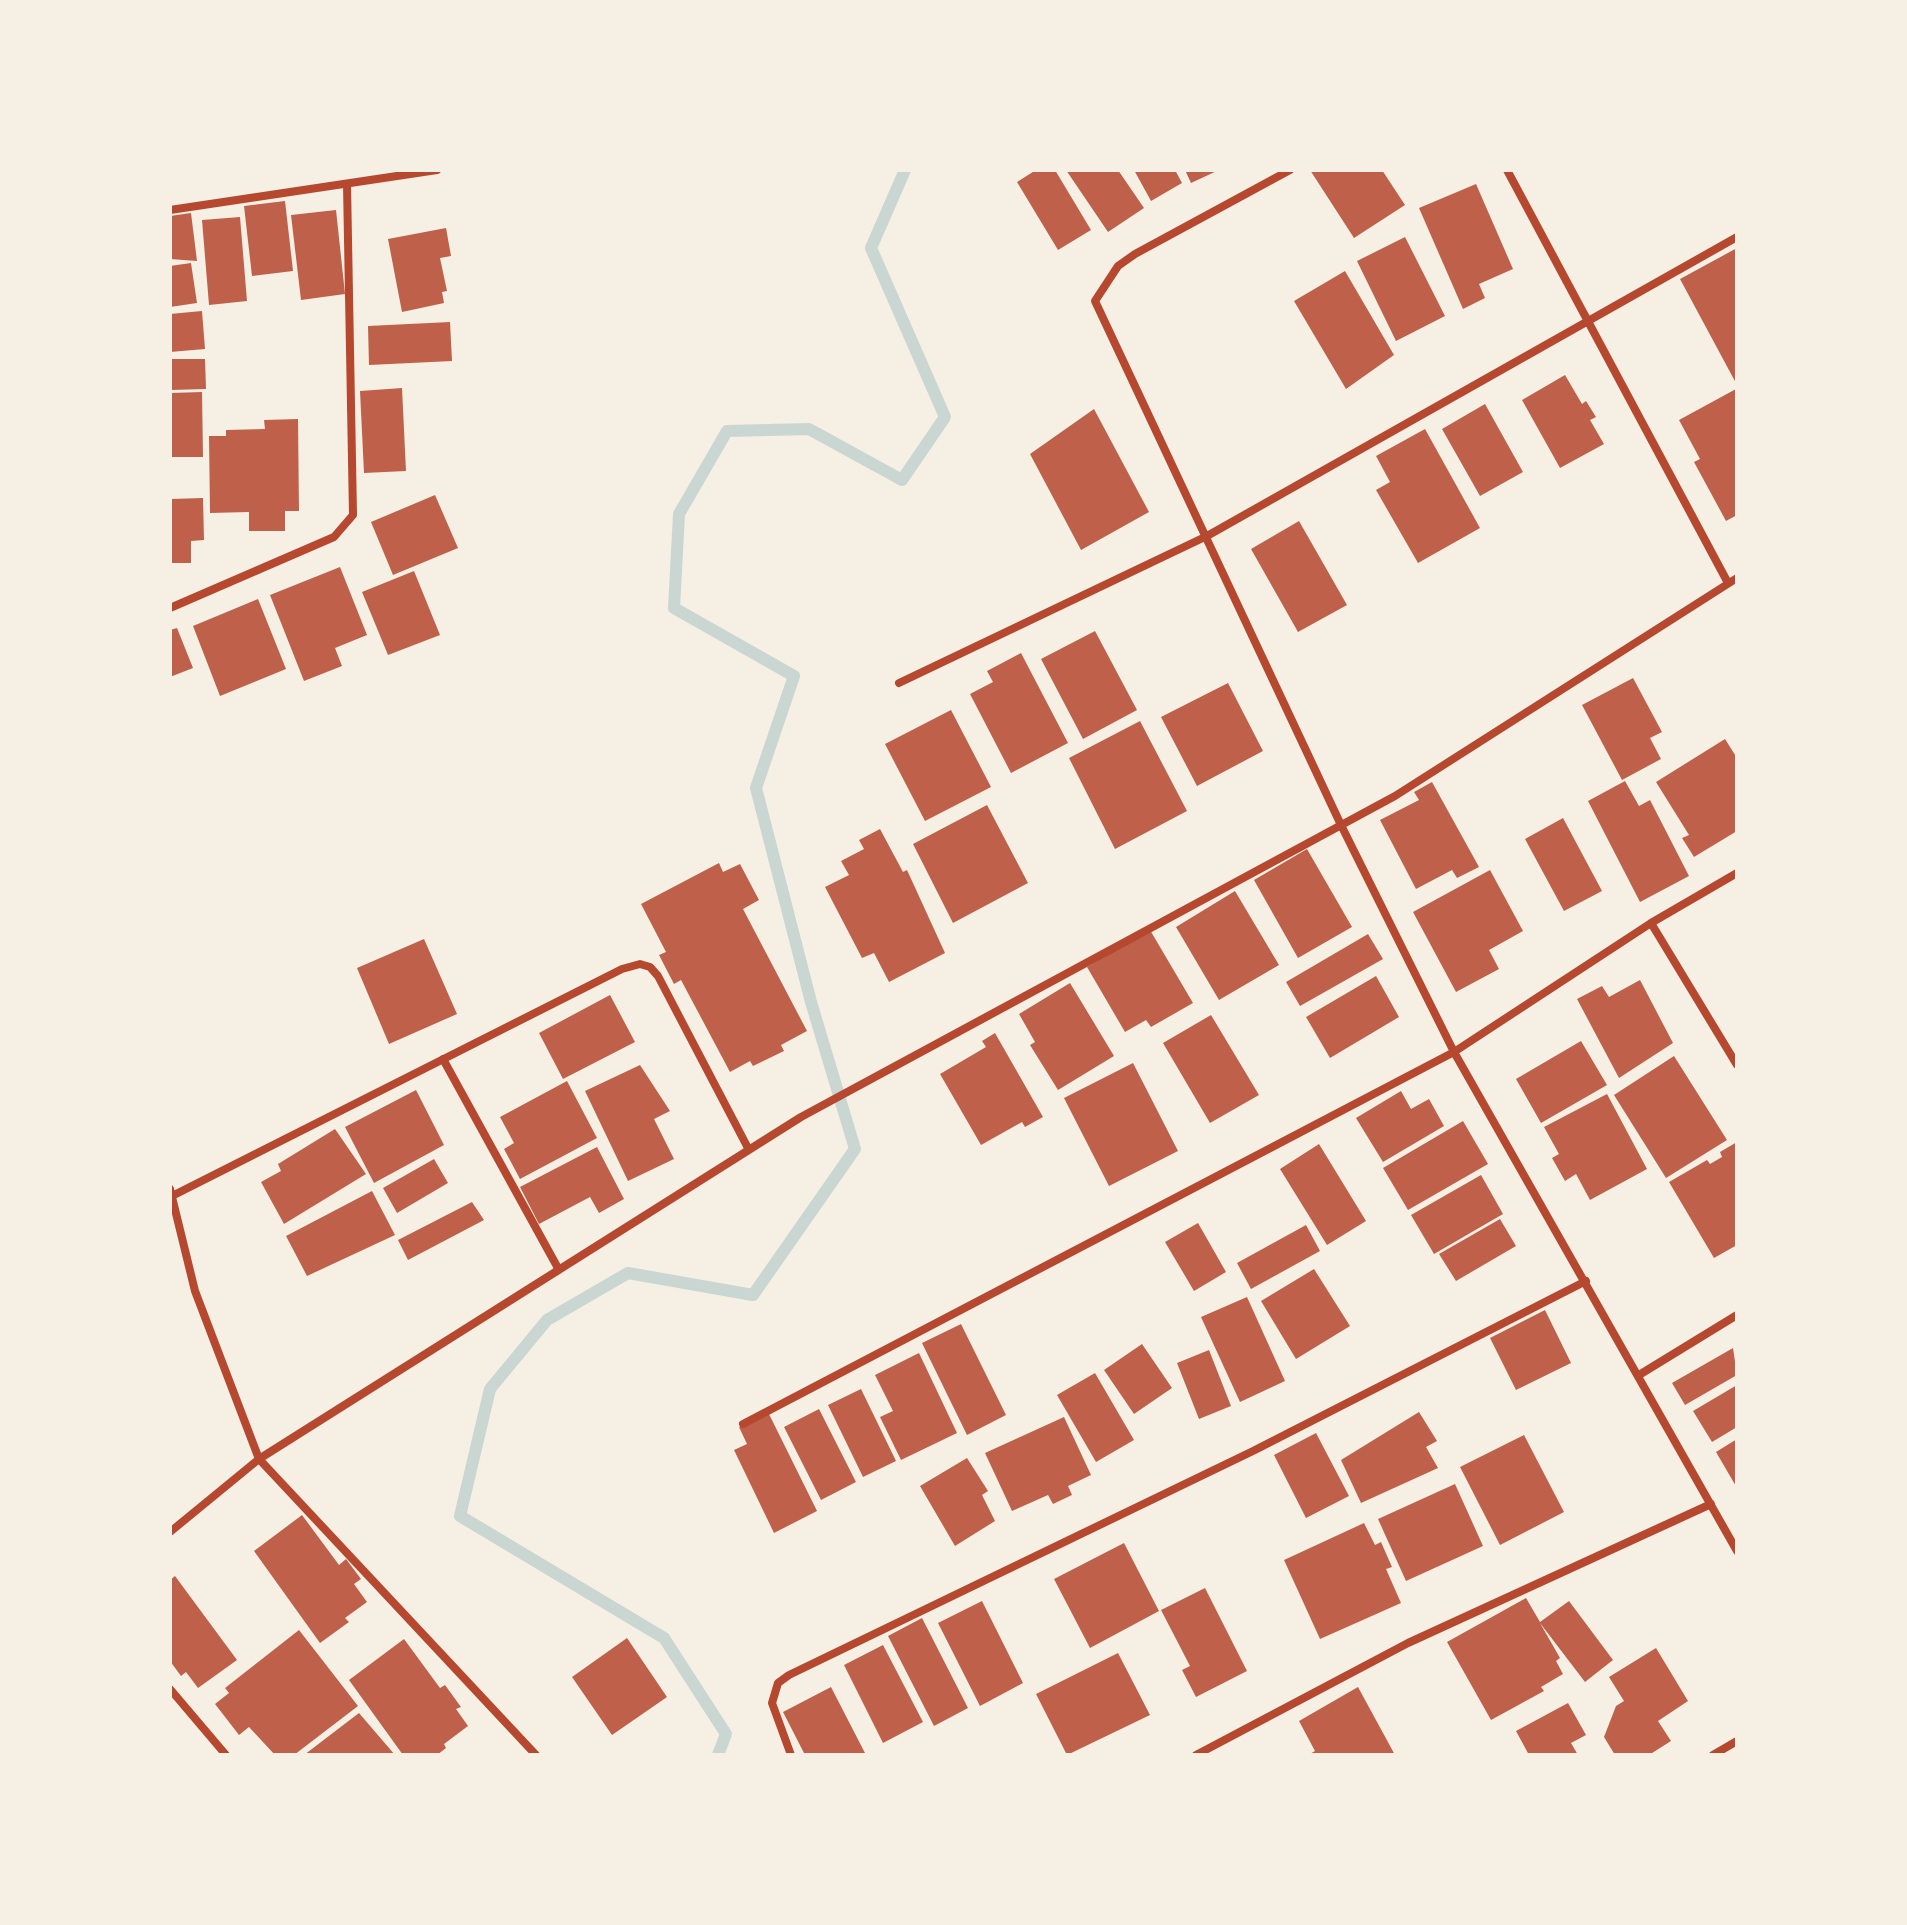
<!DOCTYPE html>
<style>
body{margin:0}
#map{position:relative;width:1907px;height:1925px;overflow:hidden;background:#f6efe4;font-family:"Roboto Condensed",sans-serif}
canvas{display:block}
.frame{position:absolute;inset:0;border:172px solid #f6efe4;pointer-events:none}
</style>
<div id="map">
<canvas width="1907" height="1925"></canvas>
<div class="frame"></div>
</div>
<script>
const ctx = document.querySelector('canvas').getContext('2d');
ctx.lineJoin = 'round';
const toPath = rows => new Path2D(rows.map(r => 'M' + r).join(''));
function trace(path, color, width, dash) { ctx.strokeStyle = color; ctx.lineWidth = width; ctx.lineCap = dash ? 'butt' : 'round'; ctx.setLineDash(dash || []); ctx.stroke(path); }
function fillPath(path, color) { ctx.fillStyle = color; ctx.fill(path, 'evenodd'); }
const stream = toPath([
 [718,1755,726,1734,664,1638,460,1516,490,1389,547,1320,628,1273,753,1295,855,1149,811,1002,756,788,794,676,674,608,679,514,727,431,809,429,902,480,945,417,871,248,905,170]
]);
const building = toPath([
 [1036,170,1055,170,1091,230,1058,250,1017,182],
 [1066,170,1118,170,1144,208,1108,232],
 [1134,170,1175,170,1182,183,1151,201],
 [1185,170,1219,170,1191,183],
 [1310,170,1382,170,1405,205,1354,238],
 [1476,184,1513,269,1479,284,1485,298,1463,309,1419,208],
 [285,201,293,271,252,276,244,206],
 [336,210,345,294,301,300,291,215],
 [191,213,197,261,170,259,170,216],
 [240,217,247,301,209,305,202,220],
 [446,228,451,256,440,258,447,291,442,292,444,303,402,312,388,239],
 [1405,237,1445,316,1396,341,1357,261],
 [1737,248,1737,385,1680,279],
 [191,263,197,303,170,307,170,266],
 [1345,271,1394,355,1346,389,1294,301],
 [202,311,205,349,170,352,170,314],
 [450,322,452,361,369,365,368,326],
 [170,359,205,359,206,389,170,390],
 [1565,375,1582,404,1586,401,1596,417,1590,420,1604,444,1560,468,1522,400],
 [402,388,406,471,364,473,360,391],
 [1736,389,1737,515,1726,521,1694,462,1700,459,1679,420],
 [202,392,203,457,170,457,170,393],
 [1485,404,1523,472,1480,496,1442,429],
 [1094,409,1149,512,1081,550,1030,454],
 [298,419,299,511,285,511,285,531,249,531,249,512,210,513,209,436,226,436,226,430,265,429,264,420],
 [1425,429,1480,528,1418,563,1376,490,1390,482,1376,456],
 [435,495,458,548,393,575,371,522],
 [203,498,204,540,191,541,191,563,170,563,170,499],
 [1299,521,1347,605,1298,632,1251,549],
 [340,567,367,635,335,648,342,666,304,681,270,595],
 [414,571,440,635,388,655,362,592],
 [258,599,286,669,220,696,193,626],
 [177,628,193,668,170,677,170,630],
 [1095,631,1137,710,1083,739,1041,659],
 [1021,653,1068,743,1011,773,970,694,993,682,987,671],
 [1633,678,1662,732,1650,738,1661,759,1622,780,1582,705],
 [1228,683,1263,751,1197,786,1161,717],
 [951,710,991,787,925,821,885,744],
 [1140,721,1187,811,1115,849,1069,758],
 [1725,739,1737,758,1737,831,1694,857,1682,838,1689,835,1656,782],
 [1625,781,1639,806,1650,800,1689,876,1640,902,1588,801],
 [1432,782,1479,867,1457,878,1452,870,1416,889,1380,820,1419,800,1414,792],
 [987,805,1028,883,953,923,913,844],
 [1563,818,1602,891,1564,911,1525,839],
 [880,829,903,872,907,870,945,953,889,982,874,953,862,958,825,887,849,875,841,861,864,849,859,840],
 [1307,849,1352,927,1298,958,1254,880],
 [719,863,723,872,740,864,759,900,743,909,807,1031,781,1045,784,1051,753,1066,750,1061,730,1072,681,980,674,984,659,955,666,952,641,904],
 [1490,870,1523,931,1489,950,1499,969,1456,992,1413,912],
 [1235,891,1279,965,1219,1000,1176,927],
 [1150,930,1193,1003,1151,1027,1146,1020,1125,1032,1087,967],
 [1368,934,1383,959,1300,1006,1286,982],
 [424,939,457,1014,389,1044,357,968],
 [1376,976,1399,1017,1330,1058,1306,1017],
 [1640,980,1673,1043,1619,1078,1577,999,1602,986,1609,997],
 [1070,983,1114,1056,1058,1090,1030,1045,1035,1042,1019,1014],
 [610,995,635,1042,563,1079,539,1033],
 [1211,1015,1259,1095,1210,1123,1163,1043],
 [995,1033,1043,1117,1025,1127,1022,1122,981,1145,940,1074,986,1047,982,1041],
 [1581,1041,1607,1085,1541,1123,1516,1079],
 [1674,1056,1727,1140,1666,1178,1614,1095],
 [1133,1063,1178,1151,1109,1186,1064,1098],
 [640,1065,670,1111,654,1119,674,1159,628,1181,585,1091],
 [567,1081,597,1138,520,1179,504,1149,514,1143,500,1117],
 [416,1090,444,1145,374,1183,345,1127],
 [1401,1091,1411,1109,1429,1099,1444,1126,1383,1162,1356,1118],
 [1607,1094,1647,1169,1590,1200,1576,1174,1565,1181,1552,1158,1559,1154,1544,1127],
 [1463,1121,1488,1164,1408,1210,1383,1168],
 [335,1129,366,1174,284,1224,261,1182,281,1171,278,1164],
 [1737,1142,1737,1245,1714,1258,1669,1182,1707,1160,1710,1164,1722,1157,1720,1152],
 [1319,1144,1366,1221,1327,1245,1280,1169],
 [597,1147,624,1199,599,1213,590,1197,539,1224,520,1187],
 [434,1159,448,1183,397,1213,383,1188],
 [1481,1175,1503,1214,1434,1254,1411,1215],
 [372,1191,395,1235,307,1276,286,1236],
 [472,1202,484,1220,408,1260,398,1240],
 [1500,1219,1516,1246,1456,1281,1439,1254],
 [1198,1223,1226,1272,1194,1291,1165,1242],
 [1306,1225,1320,1251,1251,1289,1237,1263],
 [1314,1269,1350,1326,1296,1359,1261,1301],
 [1247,1297,1285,1381,1240,1402,1201,1317],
 [1545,1310,1571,1363,1516,1390,1490,1338],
 [961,1324,1006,1415,967,1435,922,1343],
 [1142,1344,1172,1388,1134,1414,1104,1370],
 [1733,1348,1737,1375,1685,1405,1672,1383],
 [1209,1350,1231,1406,1199,1419,1177,1363],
 [919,1353,957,1433,901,1460,880,1417,893,1411,875,1375],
 [1095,1373,1134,1440,1096,1462,1057,1395],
 [1737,1385,1737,1427,1712,1442,1693,1411],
 [861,1389,896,1461,863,1477,828,1405],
 [819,1409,856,1482,821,1500,784,1427],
 [768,1412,817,1511,774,1533,734,1450,747,1444,739,1427],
 [1419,1412,1437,1441,1426,1447,1438,1468,1361,1503,1341,1460],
 [1064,1417,1091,1475,1068,1486,1072,1495,1053,1504,1048,1495,1012,1511,985,1453],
 [1316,1433,1349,1496,1306,1518,1274,1455],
 [1524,1435,1564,1512,1500,1545,1460,1467],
 [1737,1439,1737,1488,1716,1452],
 [967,1458,988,1491,982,1495,995,1521,955,1546,920,1486],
 [1455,1484,1483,1546,1406,1581,1378,1519],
 [302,1515,339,1565,346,1559,361,1579,354,1584,367,1602,345,1618,349,1622,320,1643,254,1551],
 [1364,1523,1375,1545,1381,1542,1392,1567,1386,1569,1401,1603,1320,1639,1284,1560],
 [1124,1543,1159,1611,1090,1648,1054,1579],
 [175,1576,237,1660,198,1688,186,1672,181,1676,170,1661,170,1580],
 [1205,1588,1247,1671,1196,1697,1182,1670,1190,1666,1161,1610],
 [1526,1598,1540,1622,1569,1601,1613,1660,1585,1682,1540,1623,1560,1658,1556,1661,1563,1674,1541,1687,1544,1691,1491,1720,1447,1642],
 [982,1601,1023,1683,980,1706,938,1623],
 [922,1618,968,1708,934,1726,888,1636],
 [299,1630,358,1706,294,1755,275,1755,249,1727,239,1735,215,1704,229,1693,225,1688],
 [627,1638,667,1697,612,1735,572,1677],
 [404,1639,440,1688,445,1685,461,1707,456,1709,468,1726,444,1744,446,1748,437,1755,403,1755,349,1680],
 [883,1645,923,1722,883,1743,844,1665],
 [1656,1648,1688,1701,1658,1721,1671,1741,1649,1755,1615,1755,1604,1737,1616,1706,1624,1701,1609,1677],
 [1118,1653,1150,1715,1067,1755,1036,1694],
 [831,1687,866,1755,805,1755,783,1712],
 [1358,1687,1395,1755,1308,1755,1315,1751,1299,1721],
 [1568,1703,1586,1735,1571,1743,1578,1755,1529,1755,1516,1731],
 [359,1713,395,1755,304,1755]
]);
const minor = toPath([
 [1290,170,1135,254,1118,266,1095,301,1341,825,1454,1052,1651,923,1737,1065],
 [1507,170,1728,583],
 [170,210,437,170],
 [170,608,334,537,353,515,347,184],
 [899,683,1207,536,1737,237],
 [1651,923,1737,873],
 [443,1059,559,1270],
 [170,1189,195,1291,259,1459,170,1532],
 [170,1197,622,969,640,964,650,967,658,976,749,1150],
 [1639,1375,1737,1315],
 [743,1424,1454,1052,1737,1551],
 [170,1689,226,1755],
 [536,1755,259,1459,801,1117,1395,796,1737,578],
 [791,1755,772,1703,778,1683,789,1675,1253,1451,1586,1281],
 [1196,1755,1408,1643,1711,1504],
 [1713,1755,1737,1741]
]);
trace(stream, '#c9d6d2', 12);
fillPath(building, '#bf614a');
trace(minor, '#b5482f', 8);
</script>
